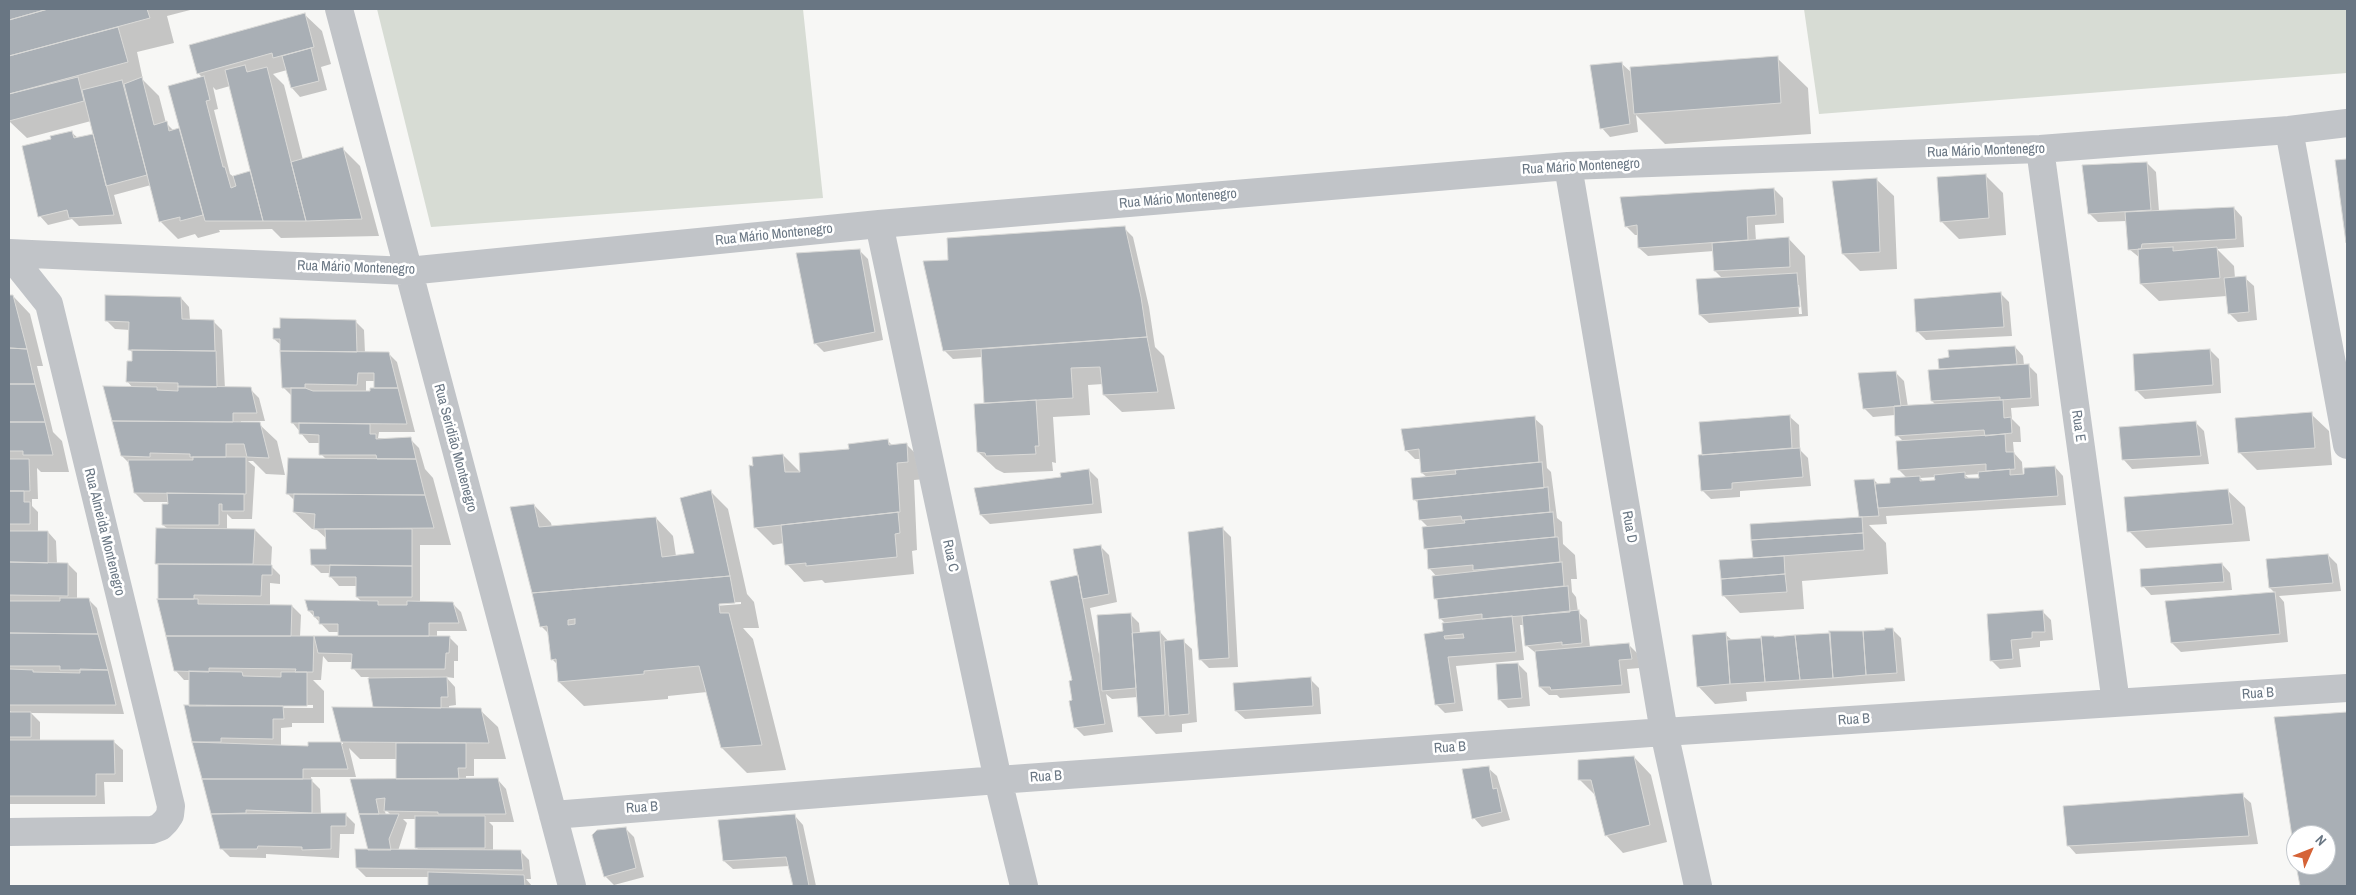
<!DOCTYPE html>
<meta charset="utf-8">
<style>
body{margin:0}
#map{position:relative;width:2356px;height:895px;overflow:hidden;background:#f7f7f5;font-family:"Archivo Narrow",sans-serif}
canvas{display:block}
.frame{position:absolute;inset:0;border:10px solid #697683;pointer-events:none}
.north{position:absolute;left:2286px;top:825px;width:50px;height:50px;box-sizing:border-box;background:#fff;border:1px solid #c3c8cd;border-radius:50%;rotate:46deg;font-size:14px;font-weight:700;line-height:20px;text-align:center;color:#697683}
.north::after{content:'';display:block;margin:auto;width:18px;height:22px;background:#d56337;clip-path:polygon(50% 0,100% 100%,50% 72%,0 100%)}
</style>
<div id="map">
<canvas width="2356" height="895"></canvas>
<div class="frame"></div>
<div class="north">N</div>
</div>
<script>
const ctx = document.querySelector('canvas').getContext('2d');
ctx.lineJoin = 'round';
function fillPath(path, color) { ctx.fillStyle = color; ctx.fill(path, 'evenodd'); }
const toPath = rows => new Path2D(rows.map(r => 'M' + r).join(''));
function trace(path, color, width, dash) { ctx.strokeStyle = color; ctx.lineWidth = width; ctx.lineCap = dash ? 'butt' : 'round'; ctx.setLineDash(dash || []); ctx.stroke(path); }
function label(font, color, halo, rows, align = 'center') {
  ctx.font = font + ' "Archivo Narrow",sans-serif'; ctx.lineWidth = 5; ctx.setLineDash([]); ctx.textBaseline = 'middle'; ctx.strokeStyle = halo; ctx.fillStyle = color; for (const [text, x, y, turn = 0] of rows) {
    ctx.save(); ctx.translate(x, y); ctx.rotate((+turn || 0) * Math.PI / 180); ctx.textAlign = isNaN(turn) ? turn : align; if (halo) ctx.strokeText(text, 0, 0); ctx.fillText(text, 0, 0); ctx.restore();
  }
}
const green = toPath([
 [377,9,803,9,823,198,431,227],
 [1804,9,2347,9,2347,73,1819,114]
]);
const shadow = toPath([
 [9,9,194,9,167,16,174,43,137,52,143,80,159,96,166,123,174,131,179,129,182,132,203,78,198,73,304,14,322,31,331,64,321,67,327,90,300,97,292,88,287,70,273,74,284,85,303,160,342,148,360,166,379,236,281,238,272,229,219,230,220,232,198,238,195,234,178,239,160,221,151,185,114,195,122,224,79,226,72,219,48,225,40,216,53,140,71,132,78,138,94,135,91,121,27,138,9,121],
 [230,86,252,172,234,177,230,174,214,110,218,109,213,87,216,90],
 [1777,58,1808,88,1811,134,1665,144,1636,115,1638,132,1610,137,1602,128,1621,63,1632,73],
 [2347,160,2347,243,2337,161],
 [2147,163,2156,172,2159,211,2234,208,2242,217,2244,247,2217,249,2234,266,2235,278,2245,278,2254,286,2257,320,2238,322,2229,313,2227,296,2159,301,2141,284,2140,258,2129,249,2127,221,2098,222,2089,213],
 [1985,175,2003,193,2006,235,1959,239,1942,222],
 [1876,179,1894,196,1897,269,1860,271,1843,254],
 [1774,189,1783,198,1784,223,1755,225,1756,241,1788,238,1805,256,1808,316,1709,323,1700,315,1723,279,1715,271,1714,251,1648,256,1639,248,1639,235,1635,235,1626,226],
 [1797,285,1799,285,1802,314,1799,314],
 [1124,228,1133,237,1149,307,1155,347,1164,356,1175,409,1122,412,1104,395,1103,384,1088,385,1090,415,1053,417,1056,463,1052,462,1053,471,1004,473,996,469,978,452,985,404,983,357,953,359,944,350,950,261],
 [859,250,868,259,883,340,824,352,815,343],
 [2000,293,2009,302,2012,336,1926,340,1917,331],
 [9,296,13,296,30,314,43,366,37,366,53,432,62,441,69,472,41,472,37,468,38,499,32,499,32,506,38,512,38,532,48,532,56,541,57,564,68,564,77,573,77,599,88,599,97,608,124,714,31,713,40,722,40,741,114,742,123,750,123,782,104,782,105,804,9,804,9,712,11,712,9,710],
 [181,298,189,307,190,320,213,321,222,330,225,389,250,389,259,398,265,421,241,421,241,423,259,424,277,441,285,475,266,474,253,461,248,461,255,467,252,519,232,519,227,514,227,530,255,530,272,547,271,566,280,575,280,584,270,583,270,606,292,606,301,615,300,637,339,637,339,632,329,632,309,611,362,602,357,597,357,586,339,586,331,577,331,573,321,573,312,564,327,550,327,539,317,530,312,529,294,512,295,501,287,493,326,459,321,454,320,443,309,443,292,422,292,396,283,387,281,345,274,339,356,322,364,330,365,353,388,353,397,362,415,432,379,432,378,438,410,439,419,448,425,469,433,478,451,545,420,545,420,603,452,603,461,612,467,631,437,631,437,638,450,638,458,646,458,661,454,661,454,678,446,677,455,687,456,705,449,706,449,709,480,710,498,727,506,759,474,759,474,776,466,776,466,780,498,780,506,789,514,822,489,822,493,826,493,852,521,852,529,860,531,879,526,879,532,886,429,886,429,877,366,877,357,868,370,851,352,780,397,780,397,759,360,759,349,748,356,777,311,777,311,780,320,789,321,815,346,815,355,824,354,834,340,834,339,858,266,854,266,858,230,857,221,848,185,707,190,707,190,680,184,680,176,671,158,599,160,566,156,563,168,529,163,525,169,502,144,502,135,493,129,463,122,456,133,388,127,381,133,363,133,353,130,350,130,330,115,329,106,320],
 [366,381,375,381,375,389,366,392],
 [323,656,328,662,353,662,353,668,361,677,369,677,376,709,333,708,343,744,310,743,309,748,281,746,281,728,292,727,292,723,324,723,324,691,313,680,321,680],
 [206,704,313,705,313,708,206,707],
 [384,808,391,815,386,815],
 [403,819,416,819,416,847,420,851,398,851,407,823],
 [2015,347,2023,356,2024,365,2028,365,2037,374,2039,406,2011,408,2012,419,2020,427,2021,442,2013,442,2014,453,2022,462,2023,475,2055,467,2063,476,2066,505,1886,516,1887,524,1869,525,1886,543,1888,574,1802,581,1804,609,1740,613,1723,595,1754,559,1860,518,1855,481,1874,480,1879,485,1891,484,1907,478,1899,470,1898,442,1904,442,1897,435,1895,415,1873,417,1864,408,1895,372,1904,381,1908,407,1936,405,1932,401,1930,371,1940,370,1939,360],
 [1980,474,1980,479,1970,479,1965,475],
 [1936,477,1936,481,1924,482,1920,478],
 [2210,350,2219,359,2221,393,2145,399,2136,390],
 [2311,414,2329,431,2332,465,2257,470,2239,452],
 [1790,417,1799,425,1800,450,1808,458,1811,486,1740,491,1740,497,1711,499,1702,490,1703,456],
 [1534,418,1543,426,1547,468,1551,472,1557,518,1562,522,1563,544,1575,555,1577,579,1571,579,1572,592,1576,597,1578,612,1587,620,1590,647,1628,644,1637,653,1640,668,1627,669,1630,693,1560,698,1557,695,1549,695,1540,687,1537,654,1526,645,1524,625,1520,625,1524,660,1456,666,1463,711,1445,713,1436,704,1426,635,1445,632,1446,624,1440,618,1438,601,1435,598,1437,577,1430,569,1428,551,1425,548,1428,527,1420,519,1419,504,1414,499,1428,478,1422,473,1421,459,1415,459,1406,450],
 [2195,422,2204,431,2209,464,2132,469,2124,460,2120,428],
 [888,441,893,446,906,444,924,462,925,479,914,480,917,550,912,551,914,574,825,583,822,580,804,582,787,564,784,543,773,545,755,527,754,467,783,455,802,474,850,450],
 [1089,470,1098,479,1102,513,990,524,981,515,1062,478],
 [2227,490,2245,507,2250,541,2146,548,2129,531],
 [710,491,728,509,747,594,754,602,759,628,743,628,753,639,786,770,747,773,722,748,707,692,668,696,668,699,584,706,559,682,558,665,553,660,549,634,541,626,534,505,551,523,552,527,656,518,673,536,676,556,695,554],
 [741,602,741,604,715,606,721,603],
 [1223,529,1231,537,1238,667,1209,668,1200,659],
 [1100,546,1109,555,1117,602,1090,608,1099,654,1130,614,1139,623,1140,633,1160,632,1169,642,1183,641,1192,649,1197,722,1182,724,1182,732,1156,734,1139,716,1138,697,1112,699,1106,694,1113,732,1084,736,1075,727,1074,681,1079,576],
 [2328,555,2337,564,2341,591,2279,596,2284,602,2288,642,2181,652,2172,643,2275,593,2270,588],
 [2222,564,2230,573,2232,590,2151,595,2143,586],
 [2042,611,2051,620,2053,640,2040,641,2040,647,2019,649,2021,667,2000,669,1991,660,1988,615],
 [1892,629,1901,638,1905,681,1746,692,1747,701,1715,704,1698,686,1725,634,1733,641],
 [1518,664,1527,673,1530,706,1508,708,1500,700],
 [1310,679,1319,688,1321,714,1245,719,1236,711],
 [2347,713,2347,886,2301,886,2298,865,2326,865,2326,835,2296,835,2296,854,2275,718],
 [1634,757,1651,775,1667,842,1623,853,1606,835,1597,797,1580,780],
 [1488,768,1497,776,1510,820,1482,827,1474,818],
 [2242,795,2251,803,2258,844,2076,854,2068,845],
 [795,816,803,825,816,886,794,886,790,866,733,869,724,861],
 [625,828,634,837,644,877,614,885,605,876]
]);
const building = toPath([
 [9,9,48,9,9,20,9,9],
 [48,9,147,9,150,18,9,56,9,20,48,9],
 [305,13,314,47,273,58,272,53,197,74,189,45,305,13],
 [118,27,128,62,9,94,9,56,118,27],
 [311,48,319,81,291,88,282,56,311,48],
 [1778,56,1781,103,1634,114,1630,67,1778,56],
 [1622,62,1630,124,1600,129,1590,65,1622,62],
 [245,65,247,72,267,67,306,221,263,221,225,70,245,65],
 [204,76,210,100,206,101,223,167,225,167,231,188,236,186,233,176,250,171,263,221,205,221,168,86,204,76],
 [78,77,84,101,9,121,9,94,78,77],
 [142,77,154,125,167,121,169,131,179,128,203,215,180,221,180,217,159,222,124,84,142,77],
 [122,80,147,175,106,186,82,90,122,80],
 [72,131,74,138,93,134,114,215,69,218,67,210,38,217,22,146,51,139,50,136,72,131],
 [343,147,362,219,306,221,291,162,343,147],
 [2347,159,2347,243,2346,243,2335,160,2347,159],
 [2147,162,2151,210,2088,214,2082,165,2147,162],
 [1986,174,1989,218,1940,222,1937,177,1986,174],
 [1877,178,1880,252,1842,254,1832,181,1877,178],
 [1774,188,1776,215,1747,217,1748,240,1638,248,1637,225,1625,227,1620,197,1774,188],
 [2234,207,2236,239,2142,244,2141,249,2128,250,2125,212,2234,207],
 [1125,226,1141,297,1147,337,943,351,923,261,948,260,947,238,1125,226],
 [1789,237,1790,267,1714,271,1712,243,1789,237],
 [2173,247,2173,251,2217,247,2220,278,2140,284,2138,249,2173,247],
 [860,249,875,332,814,344,796,253,860,249],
 [1797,273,1800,307,1699,315,1696,279,1797,273],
 [2246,276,2249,312,2228,314,2224,278,2246,276],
 [2001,292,2004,327,1916,332,1914,299,2001,292],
 [9,295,13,295,27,349,9,348,9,295],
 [105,295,181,297,182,319,214,320,215,351,128,350,129,322,105,321,105,295],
 [280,318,356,320,357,352,280,351,280,339,273,339,273,328,280,328,280,318],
 [1147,337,1158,392,1103,395,1100,367,1071,368,1073,398,984,403,981,349,1147,337],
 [2015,346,2017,364,1939,369,1938,359,1949,357,1948,350,2015,346],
 [9,348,27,349,35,384,9,384,9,348],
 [2210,349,2213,385,2135,391,2133,354,2210,349],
 [132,350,216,351,217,387,178,387,178,383,126,382,127,361,132,361,132,350],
 [280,351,389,352,398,388,374,388,374,373,358,373,357,385,305,384,305,388,282,388,280,351],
 [2029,364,2031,398,2000,400,2000,397,1931,401,1928,370,2029,364],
 [1896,371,1901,406,1863,409,1858,373,1896,371],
 [9,384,35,384,45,422,9,422,9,384],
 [103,386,157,387,157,390,178,391,178,386,251,387,257,413,233,413,233,422,112,421,103,386],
 [291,388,305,388,313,391,370,391,370,388,398,388,407,424,291,423,291,388],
 [1036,400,1039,446,1035,446,1036,454,986,456,985,453,977,452,974,404,1036,400],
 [2003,400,2004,418,2011,417,2012,433,1985,436,1984,430,1895,436,1894,406,2003,400],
 [2312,412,2315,448,2238,453,2235,418,2312,412],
 [1790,415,1792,448,1702,455,1699,422,1790,415],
 [1535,416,1539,462,1421,473,1419,449,1405,451,1401,429,1535,416],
 [112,421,260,422,269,458,247,457,244,444,226,444,226,457,190,457,190,454,150,453,150,457,121,456,112,421],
 [2196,421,2201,456,2122,460,2119,427,2196,421],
 [9,422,45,422,53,455,23,455,23,451,9,451,9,422],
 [299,423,370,424,370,434,376,434,376,439,411,437,416,459,377,459,376,455,319,455,319,435,299,434,299,423],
 [2005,434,2006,452,2014,452,2015,469,1986,471,1986,464,1898,470,1896,441,2005,434],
 [888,439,889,445,907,443,908,462,897,463,900,512,754,528,749,465,753,466,752,457,783,454,785,472,800,472,799,453,849,449,848,444,888,439],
 [1800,448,1803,477,1732,483,1732,489,1701,491,1698,455,1800,448],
 [193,457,246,457,246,494,134,493,128,460,193,460,193,457],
 [288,458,416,459,425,495,286,494,288,458],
 [9,459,29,459,30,491,9,491,9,459],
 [1542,462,1544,488,1413,500,1411,478,1456,474,1455,470,1542,462],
 [2055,466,2058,496,1878,508,1875,484,1890,483,1890,478,1920,476,1920,481,1935,480,1934,475,1965,472,1965,478,1979,478,1978,472,2010,469,2010,475,2024,474,2024,468,2055,466],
 [1089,469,1093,504,980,515,974,488,1061,477,1060,473,1089,469],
 [1874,479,1879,516,1859,517,1854,480,1874,479],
 [1548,487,1550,512,1464,520,1462,520,1461,516,1419,520,1417,500,1548,487],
 [2228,489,2233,524,2127,532,2124,497,2228,489],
 [711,490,730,576,532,593,510,507,534,504,539,527,656,517,662,557,694,553,680,498,711,490],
 [9,491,24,491,24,502,30,502,30,524,9,524,9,491],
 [167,493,244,494,244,511,222,511,222,504,219,504,219,525,162,525,162,504,168,504,167,493],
 [294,494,425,495,434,528,314,529,315,514,293,512,294,494],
 [898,512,900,533,895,534,897,557,806,566,806,563,785,565,781,525,898,512],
 [1553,512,1555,537,1424,549,1422,527,1465,523,1464,520,1553,512],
 [1862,517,1863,533,1751,540,1750,524,1862,517],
 [1223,527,1229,658,1199,660,1188,532,1223,527],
 [156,528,255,529,253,564,155,564,156,528],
 [325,529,412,529,412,566,311,565,310,549,326,549,325,529],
 [9,531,48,531,48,563,9,562,9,531],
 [1863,533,1864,550,1753,558,1751,540,1863,533],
 [1555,537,1558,537,1560,562,1475,570,1473,570,1473,565,1428,569,1427,549,1555,537],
 [1101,545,1109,594,1082,599,1073,549,1101,545],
 [2328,554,2333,583,2269,588,2266,559,2328,554],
 [1784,556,1785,574,1721,579,1719,560,1784,556],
 [9,562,68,563,68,596,9,595,9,562],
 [1562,562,1564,586,1434,599,1432,576,1562,562],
 [2222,563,2224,582,2141,587,2140,569,2222,563],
 [158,564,272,565,272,575,262,575,261,596,194,595,194,599,158,599,158,564],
 [330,565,412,566,412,597,356,597,356,577,329,577,330,565],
 [1785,574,1787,592,1722,596,1721,579,1785,574],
 [1078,575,1105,724,1074,728,1069,701,1072,700,1069,681,1072,680,1050,581,1078,575],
 [730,576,735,603,719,604,720,613,729,613,762,745,721,748,699,666,644,671,644,674,558,682,556,659,551,660,547,626,540,627,532,593,730,576],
 [575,619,575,624,568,625,568,620,575,619],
 [1568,586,1570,612,1482,619,1482,614,1439,619,1437,599,1568,586],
 [2275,592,2280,634,2171,643,2165,601,2275,592],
 [60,598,89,598,98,634,9,633,9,601,60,601,60,598],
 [157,599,198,599,198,604,292,605,291,636,166,636,157,599],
 [305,600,378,601,378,605,407,605,407,601,453,602,459,623,429,623,429,636,338,636,338,624,319,624,319,617,314,617,313,611,308,611,305,600],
 [1579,610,1582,643,1562,645,1562,642,1525,646,1522,616,1579,610],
 [2043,610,2045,632,2032,632,2032,638,2011,640,2013,659,1990,661,1987,614,2043,610],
 [1131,613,1136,688,1102,691,1097,615,1131,613],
 [1512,616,1516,652,1448,657,1455,703,1435,705,1424,634,1443,631,1442,623,1512,616],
 [1463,634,1464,638,1445,639,1444,636,1463,634],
 [1885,628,1893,628,1897,673,1866,675,1863,631,1885,630,1885,628],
 [1160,631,1165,715,1138,717,1132,633,1160,631],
 [1829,631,1863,631,1866,675,1833,678,1829,631],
 [1726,632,1730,684,1697,687,1692,635,1726,632],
 [9,633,98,634,108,670,60,670,60,666,9,666,9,633],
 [1830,633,1833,678,1800,680,1795,635,1830,633],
 [1795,635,1800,680,1765,682,1761,636,1774,636,1774,637,1795,635],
 [166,636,314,636,313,672,295,672,296,669,209,668,209,672,174,671,166,636],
 [314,636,450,636,449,653,446,653,445,669,351,669,352,654,318,653,314,636],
 [1761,638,1765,682,1730,684,1727,640,1761,638],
 [1184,639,1189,714,1169,716,1164,641,1184,639],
 [1629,643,1632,659,1619,660,1622,685,1551,690,1550,687,1539,687,1535,651,1629,643],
 [1518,663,1522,698,1498,700,1496,664,1518,663],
 [9,669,33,670,33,672,80,673,80,669,108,670,116,705,9,705,9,669],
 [189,671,242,672,243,676,281,677,281,672,307,672,307,706,189,706,189,671],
 [447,677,448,697,441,697,441,708,373,707,368,678,447,677],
 [1311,677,1313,706,1235,711,1233,683,1311,677],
 [184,705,283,706,284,719,273,719,273,739,221,738,221,742,192,742,184,705],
 [332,707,481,708,489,743,341,742,332,707],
 [9,712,31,712,31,737,9,737,9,712],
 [2347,712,2347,886,2300,886,2296,865,2326,865,2326,835,2296,835,2296,863,2274,717,2347,712],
 [9,740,114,740,115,774,96,774,96,796,9,796,9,740],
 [192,742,308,746,308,742,341,742,348,769,303,769,303,779,202,779,192,742],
 [396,743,466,743,466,768,458,768,459,779,396,779,396,743],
 [1634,756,1650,825,1605,836,1591,780,1578,780,1578,760,1634,756],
 [1489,766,1493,789,1497,788,1502,812,1472,819,1462,769,1489,766],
 [498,778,506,814,438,814,438,812,384,811,385,798,376,799,379,814,359,814,350,779,498,778],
 [202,779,312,779,312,813,246,810,246,813,211,814,202,779],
 [2243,793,2249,836,2067,846,2063,806,2243,793],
 [346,813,346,826,331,826,331,849,302,850,302,847,258,846,257,849,220,849,211,814,346,813],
 [359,814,399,814,389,839,391,850,368,850,359,814],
 [795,814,809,886,793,886,786,857,723,861,718,820,795,814],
 [415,816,485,816,485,848,415,848,415,816],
 [626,827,636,868,604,877,592,835,597,830,626,827],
 [355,849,521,850,523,870,356,868,355,849],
 [428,872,524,875,525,886,428,886,428,872]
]);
const street = toPath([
 [339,9,572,886],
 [2289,130,2347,445],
 [2040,149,2116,703],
 [1568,166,1664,732,1698,886],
 [879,224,998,780,1024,886],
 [9,253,408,271,879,224,1568,166,2040,149,2289,130,2347,123],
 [9,254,49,304,171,806,170,815,166,821,160,827,152,830,9,832],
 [553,815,998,780,1664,732,2347,688]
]);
const streetNames = [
 ["Rua Mário Montenegro",1986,151,-2],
 ["Rua Mário Montenegro",1581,167,-3],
 ["Rua Mário Montenegro",1178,199,-5],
 ["Rua Mário Montenegro",774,235,-6],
 ["Rua Mário Montenegro",356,268,2],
 ["Rua E",2078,426,82],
 ["Rua Seridião Montenegro",455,448,75],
 ["Rua D",1629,527,80],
 ["Rua Almeida Montenegro",104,532,76],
 ["Rua C",950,556,78],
 ["Rua B",2258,694,-4],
 ["Rua B",1854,720,-4],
 ["Rua B",1450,748,-4],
 ["Rua B",1046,777,-4],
 ["Rua B",642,808,-4]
];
fillPath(green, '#d7dcd4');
fillPath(shadow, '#0003');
fillPath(building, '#a9afb5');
trace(building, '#d9d9d7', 1);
trace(street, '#c1c4c8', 28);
label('14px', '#697683', '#fff', streetNames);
</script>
